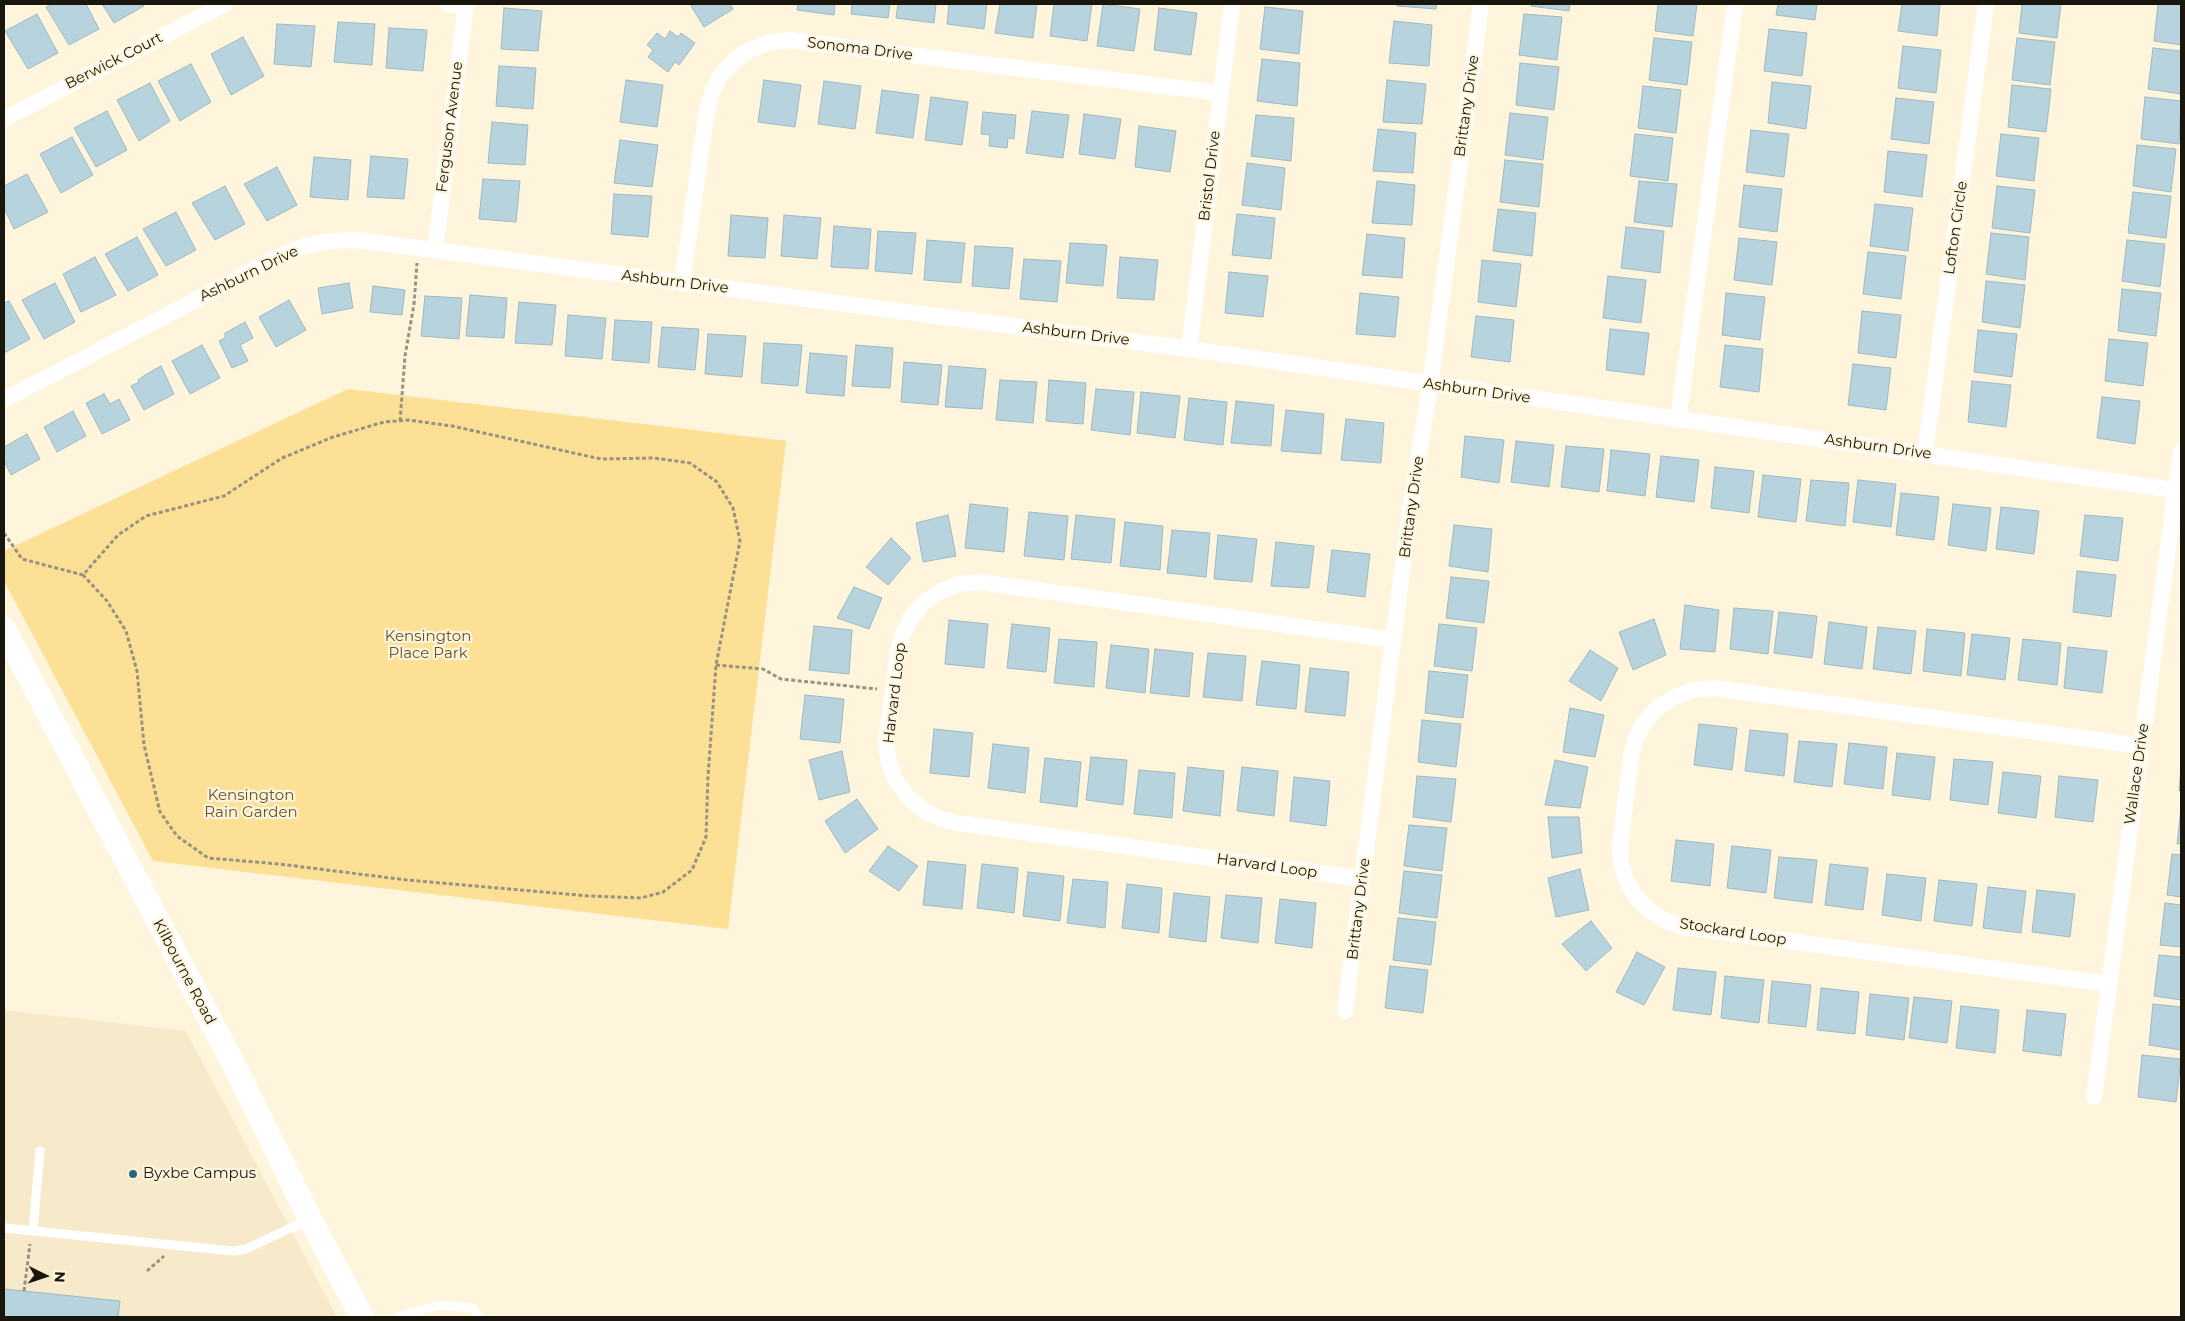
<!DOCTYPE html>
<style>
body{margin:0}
#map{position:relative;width:2185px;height:1321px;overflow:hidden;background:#fef5dc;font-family:Montserrat,sans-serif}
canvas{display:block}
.frame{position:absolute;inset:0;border:5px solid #19160d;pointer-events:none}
.north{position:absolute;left:20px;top:1251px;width:50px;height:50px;-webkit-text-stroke:4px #fef5dc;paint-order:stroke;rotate:94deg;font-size:14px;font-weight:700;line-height:20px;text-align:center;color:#19160d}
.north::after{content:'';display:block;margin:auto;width:18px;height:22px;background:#19160d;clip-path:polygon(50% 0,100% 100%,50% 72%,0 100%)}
</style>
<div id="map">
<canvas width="2185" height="1321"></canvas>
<div class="frame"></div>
<div class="north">N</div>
</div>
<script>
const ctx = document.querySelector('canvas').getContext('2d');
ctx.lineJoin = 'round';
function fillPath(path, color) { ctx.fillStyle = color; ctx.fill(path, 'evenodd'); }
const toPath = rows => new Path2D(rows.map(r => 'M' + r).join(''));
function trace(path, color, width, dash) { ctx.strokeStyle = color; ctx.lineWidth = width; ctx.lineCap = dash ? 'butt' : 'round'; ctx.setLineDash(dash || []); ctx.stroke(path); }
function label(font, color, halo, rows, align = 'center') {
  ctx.font = font + ' Montserrat,sans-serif'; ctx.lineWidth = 4.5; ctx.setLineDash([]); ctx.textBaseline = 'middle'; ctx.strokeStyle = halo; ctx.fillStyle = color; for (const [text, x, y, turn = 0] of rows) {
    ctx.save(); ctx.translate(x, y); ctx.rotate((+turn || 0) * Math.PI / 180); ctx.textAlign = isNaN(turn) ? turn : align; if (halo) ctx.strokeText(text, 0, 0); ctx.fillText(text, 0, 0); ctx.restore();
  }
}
const built = toPath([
 [4,1010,186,1031,337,1317,4,1317]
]);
const green = toPath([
 [348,389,786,441,728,929,153,861,4,581,4,551]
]);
const building = toPath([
 [53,4,86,4,99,29,69,45,46,7,53,4],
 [102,4,142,4,144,6,114,23,102,4],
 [694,4,730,4,733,9,704,27,691,6,694,4],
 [798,4,835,4,834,15,797,10,798,4],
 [852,4,890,4,888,18,851,14,852,4],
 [898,4,936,4,934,23,896,18,898,4],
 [949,4,987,4,984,29,947,24,949,4],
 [1000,4,1037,4,1033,38,995,33,1000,4],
 [1054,4,1092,4,1087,41,1050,36,1054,4],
 [1103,4,1140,9,1134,51,1097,46,1103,4],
 [1397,4,1437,4,1436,9,1397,6,1397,4],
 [1531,4,1570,4,1569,11,1531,6,1531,4],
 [1658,4,1697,4,1693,36,1655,31,1658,4],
 [1778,4,1817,4,1815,20,1776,15,1778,4],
 [1902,4,1940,4,1937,36,1898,31,1902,4],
 [2022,4,2061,4,2057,38,2019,33,2022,4],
 [2158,4,2181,4,2181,45,2154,41,2158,4],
 [1265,7,1303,11,1299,54,1260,49,1265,7],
 [504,8,542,11,538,51,501,49,504,8],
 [1159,8,1197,13,1191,55,1154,50,1159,8],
 [37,14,58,53,28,69,5,31,37,14],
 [1524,14,1562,17,1557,60,1519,55,1524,14],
 [1394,21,1432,25,1429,66,1389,63,1394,21],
 [338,22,375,24,372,65,334,62,338,22],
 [277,24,315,26,311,67,274,64,277,24],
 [389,28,427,30,423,71,386,68,389,28],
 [1769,29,1807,33,1802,76,1764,71,1769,29],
 [670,31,678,37,681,33,695,43,679,65,675,62,668,72,648,57,653,50,647,45,657,33,665,39,670,31],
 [243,37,264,76,231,95,211,54,243,37],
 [1654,38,1692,42,1687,85,1649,80,1654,38],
 [2017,38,2055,42,2050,85,2012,80,2017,38],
 [1903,46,1941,50,1936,93,1898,88,1903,46],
 [2153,48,2181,51,2181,94,2148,89,2153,48],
 [1262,59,1300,63,1297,106,1257,101,1262,59],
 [1520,63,1559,67,1554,110,1516,105,1520,63],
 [191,64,211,102,180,121,158,81,191,64],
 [499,66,536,68,533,109,496,106,499,66],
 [626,80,663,85,657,127,620,122,626,80],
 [764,80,801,85,795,127,758,122,764,80],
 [1387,80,1426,84,1422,124,1383,122,1387,80],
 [824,81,861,86,855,129,818,124,824,81],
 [1772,82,1811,86,1806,129,1768,123,1772,82],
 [150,83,170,121,139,141,117,100,150,83],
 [2012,85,2051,89,2046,132,2008,127,2012,85],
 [1643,86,1681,90,1676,133,1638,128,1643,86],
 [882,90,919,95,913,138,876,133,882,90],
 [931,97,968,102,962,145,925,140,931,97],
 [2145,97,2181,101,2179,144,2141,139,2145,97],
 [1896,98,1934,102,1929,144,1891,139,1896,98],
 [107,111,127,150,96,167,74,128,107,111],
 [1032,111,1069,115,1063,158,1026,153,1032,111],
 [983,112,1016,115,1014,139,1008,138,1007,148,989,146,990,135,981,134,983,112],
 [1510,113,1548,117,1543,160,1505,155,1510,113],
 [1084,114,1121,119,1115,159,1079,154,1084,114],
 [1256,115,1294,118,1291,161,1251,156,1256,115],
 [492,122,528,125,525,165,488,163,492,122],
 [1139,126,1176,131,1170,172,1135,167,1139,126],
 [1378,129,1416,133,1413,173,1373,171,1378,129],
 [1751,130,1789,134,1784,177,1746,172,1751,130],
 [1635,134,1673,138,1668,181,1630,176,1635,134],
 [2001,134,2039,138,2034,181,1996,176,2001,134],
 [72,137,93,175,61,193,40,154,72,137],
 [620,140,658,145,652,187,614,183,620,140],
 [2137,145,2176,149,2171,192,2133,186,2137,145],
 [1888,151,1927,155,1922,197,1884,192,1888,151],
 [371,156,408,159,404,199,367,197,371,156],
 [314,157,351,160,348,200,310,197,314,157],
 [1505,160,1543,164,1539,207,1500,202,1505,160],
 [1247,163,1285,168,1281,210,1242,205,1247,163],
 [277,167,297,205,267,221,244,184,277,167],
 [27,174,48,212,14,229,4,208,4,186,27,174],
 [483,179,520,181,516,222,479,219,483,179],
 [1377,181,1415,185,1412,225,1372,223,1377,181],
 [1639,181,1677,184,1672,227,1634,222,1639,181],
 [1744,185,1782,189,1777,232,1739,227,1744,185],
 [225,186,245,224,215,240,192,203,225,186],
 [1997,186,2035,190,2030,233,1992,228,1997,186],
 [2133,192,2171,196,2166,238,2128,233,2133,192],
 [614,194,652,196,648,237,611,234,614,194],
 [1875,204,1913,208,1908,251,1870,246,1875,204],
 [1498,209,1536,213,1532,256,1493,251,1498,209],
 [176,212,196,250,166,266,143,229,176,212],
 [1237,214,1275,218,1271,259,1232,255,1237,214],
 [731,215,768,218,765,258,728,256,731,215],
 [784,215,821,218,817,259,781,256,784,215],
 [834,226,871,229,868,269,831,267,834,226],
 [1626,227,1664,231,1660,273,1621,268,1626,227],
 [878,231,916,233,912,274,875,271,878,231],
 [1991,233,2029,237,2025,280,1986,274,1991,233],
 [1367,234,1405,238,1402,278,1362,275,1367,234],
 [137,237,158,275,128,291,105,254,137,237],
 [1739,238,1777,242,1772,285,1734,280,1739,238],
 [927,240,965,243,961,283,924,280,927,240],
 [2127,240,2165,244,2160,287,2122,281,2127,240],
 [1070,243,1107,245,1103,286,1066,283,1070,243],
 [975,246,1013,248,1009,289,972,286,975,246],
 [1868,252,1906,256,1901,299,1863,294,1868,252],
 [95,257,116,295,81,312,63,274,95,257],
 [1120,257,1158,260,1154,300,1117,298,1120,257],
 [1024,259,1061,261,1057,302,1020,299,1024,259],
 [1482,260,1521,264,1516,307,1478,302,1482,260],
 [1229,272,1268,276,1263,317,1225,313,1229,272],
 [1608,276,1646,280,1641,323,1603,318,1608,276],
 [1986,281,2025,285,2020,328,1982,322,1986,281],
 [55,283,75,322,44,339,22,300,55,283],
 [349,283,353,308,322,314,318,288,349,283],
 [373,286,405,290,402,315,370,312,373,286],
 [2122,289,2161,293,2156,336,2118,331,2122,289],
 [1360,293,1399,297,1395,337,1356,334,1360,293],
 [1726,293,1765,297,1760,340,1722,335,1726,293],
 [470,295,507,298,504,338,466,336,470,295],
 [425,296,462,298,459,339,421,336,425,296],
 [289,300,306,330,276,347,259,317,289,300],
 [9,301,30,339,4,353,4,303,9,301],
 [519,302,556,305,552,345,515,343,519,302],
 [1862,311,1901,315,1896,358,1858,353,1862,311],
 [568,315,606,318,602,359,565,356,568,315],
 [1476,316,1514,320,1510,362,1471,357,1476,316],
 [615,320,652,322,649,363,612,360,615,320],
 [245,322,253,338,240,345,248,361,232,368,219,341,225,338,225,333,245,322],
 [662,327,699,329,695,370,658,367,662,327],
 [1610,329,1649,333,1644,375,1606,370,1610,329],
 [1978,330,2017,334,2012,377,1974,372,1978,330],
 [708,334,746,336,742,377,705,374,708,334],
 [2109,339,2148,343,2143,386,2105,381,2109,339],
 [764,343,802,345,798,386,761,383,764,343],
 [202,345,220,378,190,394,172,361,202,345],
 [856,345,893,348,890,388,852,386,856,345],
 [1725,345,1763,349,1759,392,1720,387,1725,345],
 [810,353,847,356,844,396,806,393,810,353],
 [904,362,942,365,938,405,901,402,904,362],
 [1853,364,1891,368,1886,410,1848,405,1853,364],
 [161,366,174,394,144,410,131,386,139,382,138,380,145,375,161,366],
 [949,366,986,369,982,409,945,407,949,366],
 [1000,380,1037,382,1033,423,996,420,1000,380],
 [1049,380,1086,383,1083,424,1046,421,1049,380],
 [1972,381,2011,385,2006,427,1968,422,1972,381],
 [1096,389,1134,392,1130,435,1091,430,1096,389],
 [1141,392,1180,396,1175,438,1137,433,1141,392],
 [104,394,110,404,119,399,130,420,102,434,86,403,104,394],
 [2102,397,2140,401,2135,444,2097,438,2102,397],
 [1189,398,1227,402,1223,445,1184,440,1189,398],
 [1236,401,1274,405,1271,446,1231,443,1236,401],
 [1286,410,1324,414,1321,454,1281,451,1286,410],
 [73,411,86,436,57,452,44,427,73,411],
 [1346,419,1384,423,1381,463,1341,460,1346,419],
 [27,434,40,459,11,475,4,461,4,447,27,434],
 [1465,436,1504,440,1499,483,1461,477,1465,436],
 [1516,441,1554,445,1549,487,1511,482,1516,441],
 [1566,446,1604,449,1599,492,1561,487,1566,446],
 [1611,450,1650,454,1645,496,1607,491,1611,450],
 [1661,456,1699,460,1694,502,1656,497,1661,456],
 [1715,467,1754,471,1749,513,1711,508,1715,467],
 [1763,475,1801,479,1796,522,1758,517,1763,475],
 [1811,480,1849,483,1845,526,1806,521,1811,480],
 [1858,480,1896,484,1891,527,1853,522,1858,480],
 [1901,493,1939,497,1934,540,1896,535,1901,493],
 [970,504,1008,508,1004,552,965,548,970,504],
 [1953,504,1991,508,1986,551,1948,545,1953,504],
 [2001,507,2039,511,2034,554,1996,549,2001,507],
 [1029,512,1068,516,1064,560,1024,556,1029,512],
 [948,515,956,556,923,562,916,523,948,515],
 [1076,515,1115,519,1111,563,1071,559,1076,515],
 [2085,515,2123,518,2118,561,2080,556,2085,515],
 [1125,522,1163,526,1160,570,1120,566,1125,522],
 [1454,525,1492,529,1488,572,1449,566,1454,525],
 [1172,530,1210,533,1206,577,1167,573,1172,530],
 [1218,535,1257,539,1252,582,1214,579,1218,535],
 [891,538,911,558,888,585,866,567,891,538],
 [1276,542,1314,546,1309,588,1271,586,1276,542],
 [1332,550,1370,554,1365,597,1327,592,1332,550],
 [2077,571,2116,575,2111,617,2073,612,2077,571],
 [1451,577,1489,581,1484,623,1446,618,1451,577],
 [854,587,882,598,869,629,837,618,854,587],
 [1685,605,1719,610,1715,652,1680,649,1685,605],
 [1734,608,1773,611,1768,654,1730,649,1734,608],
 [1779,612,1817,616,1812,658,1774,653,1779,612],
 [1654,619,1666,655,1633,670,1619,632,1654,619],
 [949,620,988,624,984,668,945,664,949,620],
 [1829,622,1867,627,1862,669,1824,664,1829,622],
 [1012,624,1050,628,1046,672,1007,668,1012,624],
 [1439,624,1477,628,1472,671,1434,666,1439,624],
 [814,626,852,630,849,674,809,670,814,626],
 [1878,627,1916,631,1911,674,1873,669,1878,627],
 [1927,629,1965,633,1961,676,1923,671,1927,629],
 [1972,634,2010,638,2005,680,1967,675,1972,634],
 [1059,639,1097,642,1094,687,1054,683,1059,639],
 [2023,639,2061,643,2057,685,2018,680,2023,639],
 [1111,645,1149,649,1145,693,1106,688,1111,645],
 [2068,647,2107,651,2102,693,2064,688,2068,647],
 [1155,649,1193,653,1189,697,1150,693,1155,649],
 [1590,650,1618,668,1601,701,1569,681,1590,650],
 [1208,653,1246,656,1242,701,1203,697,1208,653],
 [1262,661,1300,665,1296,709,1256,705,1262,661],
 [1310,668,1349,672,1345,716,1305,712,1310,668],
 [1429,671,1468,675,1463,718,1425,713,1429,671],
 [805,695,844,699,840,743,800,739,805,695],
 [1570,708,1604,715,1595,757,1563,752,1570,708],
 [1422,720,1461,724,1456,767,1418,762,1422,720],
 [1699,724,1737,728,1732,770,1694,765,1699,724],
 [934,729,973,733,969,777,930,773,934,729],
 [1750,730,1788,734,1784,776,1745,771,1750,730],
 [1799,741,1837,744,1832,787,1794,782,1799,741],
 [1849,743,1887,747,1883,789,1844,784,1849,743],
 [993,744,1029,748,1025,793,988,788,993,744],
 [842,751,850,792,819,800,809,760,842,751],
 [1897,753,1935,757,1930,800,1892,795,1897,753],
 [1091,757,1127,760,1123,805,1086,800,1091,757],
 [1045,758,1081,762,1077,807,1040,802,1045,758],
 [1954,759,1993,762,1988,805,1950,800,1954,759],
 [1555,760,1588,767,1580,808,1545,805,1555,760],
 [1188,767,1224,771,1220,816,1183,811,1188,767],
 [1242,767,1278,771,1274,816,1237,811,1242,767],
 [2181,767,2181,791,2179,791,2181,767],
 [1139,770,1175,773,1172,818,1134,814,1139,770],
 [2003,772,2041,776,2036,818,1998,813,2003,772],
 [1417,776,1456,779,1451,822,1413,817,1417,776],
 [2059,776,2098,780,2093,822,2055,817,2059,776],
 [1294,777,1330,781,1326,826,1290,821,1294,777],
 [857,799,878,829,845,853,825,821,857,799],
 [2181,808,2181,844,2177,844,2181,808],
 [1548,817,1579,817,1582,853,1552,858,1548,817],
 [1409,825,1447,828,1442,871,1404,866,1409,825],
 [1676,840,1714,844,1710,886,1671,881,1676,840],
 [888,846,918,866,899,891,869,871,888,846],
 [1732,846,1771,850,1766,893,1727,888,1732,846],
 [2172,854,2181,855,2181,897,2167,895,2172,854],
 [1779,857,1817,860,1812,903,1774,898,1779,857],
 [928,861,966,865,962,909,923,905,928,861],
 [982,864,1018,868,1014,913,977,908,982,864],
 [1830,864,1868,868,1863,910,1825,905,1830,864],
 [1580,869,1589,910,1556,917,1548,878,1580,869],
 [1404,871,1442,875,1437,918,1399,913,1404,871],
 [1028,872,1064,876,1060,921,1023,916,1028,872],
 [1887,874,1926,878,1921,921,1882,915,1887,874],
 [1073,879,1108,882,1105,928,1067,923,1073,879],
 [1939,880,1977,884,1972,926,1934,921,1939,880],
 [1127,884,1162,888,1159,933,1122,928,1127,884],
 [1988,887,2026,891,2021,933,1983,928,1988,887],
 [2037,890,2075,894,2070,937,2032,932,2037,890],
 [1174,893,1210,897,1206,942,1169,937,1174,893],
 [1226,895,1262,898,1258,943,1221,938,1226,895],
 [1280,899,1316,903,1312,948,1275,943,1280,899],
 [2165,903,2181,905,2181,947,2160,945,2165,903],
 [1398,918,1436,922,1431,965,1393,960,1398,918],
 [1591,921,1612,948,1586,971,1562,944,1591,921],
 [1637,952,1665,967,1644,1005,1616,992,1637,952],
 [2159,955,2181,957,2181,1000,2154,996,2159,955],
 [1390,966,1428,970,1423,1013,1385,1008,1390,966],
 [1678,968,1716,972,1711,1015,1673,1010,1678,968],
 [1725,976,1764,980,1759,1023,1721,1018,1725,976],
 [1772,981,1811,985,1806,1027,1768,1023,1772,981],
 [1821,988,1859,992,1855,1034,1817,1030,1821,988],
 [1870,994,1909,998,1904,1040,1866,1035,1870,994],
 [1914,997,1952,1001,1947,1043,1909,1038,1914,997],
 [2153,1004,2181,1007,2181,1050,2149,1045,2153,1004],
 [1961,1006,1999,1010,1995,1053,1956,1048,1961,1006],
 [2027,1010,2066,1014,2061,1056,2023,1051,2027,1010],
 [2142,1055,2181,1059,2176,1102,2138,1097,2142,1055],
 [4,1289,120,1301,118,1317,4,1317,4,1289]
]);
const path = toPath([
 [400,421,405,356,414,304,417,263],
 [4,533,22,559,83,575,118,535,146,516,224,496,282,458,333,437,384,422,408,420,452,426,601,459,654,458,690,463,717,482,733,508,740,541,716,665,708,777,706,837,692,870,663,892,641,898,589,896,407,880,279,864,208,858,177,836,160,812,144,745,137,671,126,631,107,601,83,575],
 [716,665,763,669,781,679,877,689],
 [147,1271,164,1256],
 [24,1291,30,1244]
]);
const service = toPath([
 [4,1228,233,1251,246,1249,308,1220],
 [33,1231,40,1151],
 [397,1317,440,1305,472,1308,480,1317]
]);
const minor = toPath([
 [448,4,466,6],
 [4,119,225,4],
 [435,250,466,4],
 [682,283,707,110,712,93,720,76,735,60,750,50,768,43,788,40,1220,93],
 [1189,349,1232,4],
 [4,400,278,257,304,246,332,241,357,240,1189,349,2181,491],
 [1678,420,1735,4],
 [1925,453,1986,4],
 [1363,879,957,823,941,819,924,811,909,798,896,781,889,763,886,743,898,652,902,636,910,619,922,604,939,592,959,584,979,582,1393,640],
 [2109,984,1683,927,1664,920,1650,911,1636,897,1626,880,1621,864,1620,845,1631,758,1635,740,1644,723,1658,707,1675,697,1692,690,1713,688,2141,746],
 [1345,1011,1409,517,1430,385,1481,4],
 [2094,1097,2181,451]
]);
const secondary = toPath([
 [4,629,233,1063,310,1219,362,1317]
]);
const markers = [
 [133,1174,5,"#27687c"]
];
const streetNames = [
 ["Sonoma Drive",860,49,7],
 ["Berwick Court",114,61,-27],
 ["Brittany Drive",1467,106,-82],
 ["Ferguson Avenue",450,127,-83],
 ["Bristol Drive",1210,176,-83],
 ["Lofton Circle",1956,228,-82],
 ["Ashburn Drive",249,274,-26],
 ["Ashburn Drive",675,282,7],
 ["Ashburn Drive",1076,334,7],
 ["Ashburn Drive",1477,391,8],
 ["Ashburn Drive",1878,447,8],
 ["Brittany Drive",1412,507,-82],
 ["Harvard Loop",895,693,-83],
 ["Wallace Drive",2137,774,-82],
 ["Harvard Loop",1267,866,8],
 ["Brittany Drive",1359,909,-83],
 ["Stockard Loop",1733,932,9],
 ["Kilbourne Road",184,972,62]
];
const parkNames = [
 ["Kensington",428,637],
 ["Place Park",428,654],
 ["Kensington",251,796],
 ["Rain Garden",251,813]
];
const poiNames = [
 ["Byxbe Campus",143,1174]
];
fillPath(built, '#f6eaca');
fillPath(green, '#fce095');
fillPath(building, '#b7d4de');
trace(building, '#9db9c3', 1);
trace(path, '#999280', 3, [4, 2.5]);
trace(service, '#fff', 9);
trace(minor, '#fff', 16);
trace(secondary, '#fff', 24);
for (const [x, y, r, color] of markers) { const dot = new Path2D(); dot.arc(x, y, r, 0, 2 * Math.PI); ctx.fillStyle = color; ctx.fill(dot); trace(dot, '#fef5dc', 2); }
label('15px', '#19160d', '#fef5dc', streetNames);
label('15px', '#625328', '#fef5dc', parkNames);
label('15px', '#19160d', '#fef5dc', poiNames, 'left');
</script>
